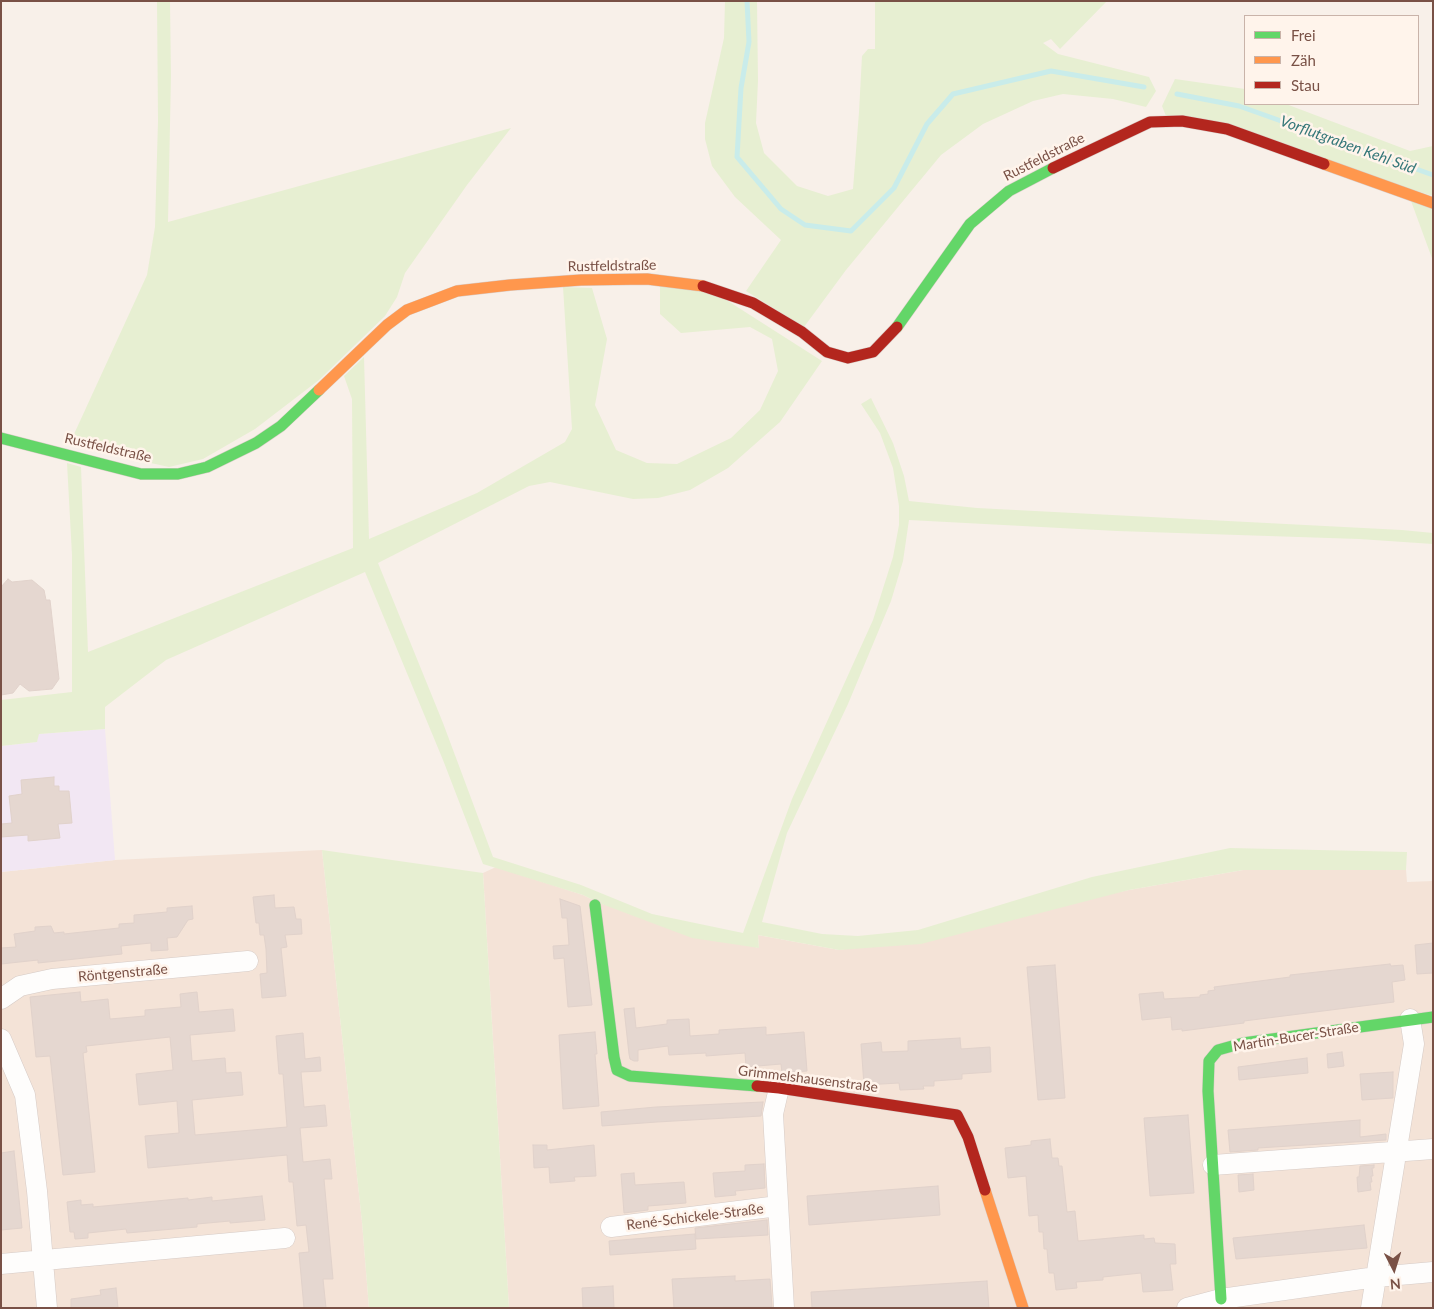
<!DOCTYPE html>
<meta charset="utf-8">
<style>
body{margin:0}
#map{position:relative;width:1434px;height:1309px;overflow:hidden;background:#f8f0e9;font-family:Lato,sans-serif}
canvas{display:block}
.frame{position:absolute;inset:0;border:2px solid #795146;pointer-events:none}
.legend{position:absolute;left:1244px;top:15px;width:175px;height:90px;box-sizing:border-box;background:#fff4eb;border:1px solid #c9b3a9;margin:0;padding:6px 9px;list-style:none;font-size:15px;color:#795146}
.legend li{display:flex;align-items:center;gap:10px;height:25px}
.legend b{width:25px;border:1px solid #c9b3a9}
.north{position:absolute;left:1369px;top:1244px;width:50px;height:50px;-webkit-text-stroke:4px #fff4eb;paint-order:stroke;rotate:175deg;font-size:14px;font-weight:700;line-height:20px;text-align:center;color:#795146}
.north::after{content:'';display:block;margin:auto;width:18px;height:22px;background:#795146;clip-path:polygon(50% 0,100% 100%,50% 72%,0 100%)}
</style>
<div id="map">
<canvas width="1434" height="1309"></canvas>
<div class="frame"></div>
<ul class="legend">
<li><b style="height:6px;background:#63d668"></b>Frei</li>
<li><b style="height:6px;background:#ff974d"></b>Zäh</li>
<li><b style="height:6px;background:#b3261e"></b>Stau</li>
</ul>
<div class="north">N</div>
</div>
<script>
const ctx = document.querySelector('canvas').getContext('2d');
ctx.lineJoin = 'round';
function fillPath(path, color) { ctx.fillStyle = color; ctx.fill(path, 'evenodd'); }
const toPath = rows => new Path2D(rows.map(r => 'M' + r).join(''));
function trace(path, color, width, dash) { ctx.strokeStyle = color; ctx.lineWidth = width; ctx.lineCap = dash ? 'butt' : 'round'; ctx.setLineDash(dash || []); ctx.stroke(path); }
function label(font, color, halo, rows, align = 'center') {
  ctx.font = font + ' Lato,sans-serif'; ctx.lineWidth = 5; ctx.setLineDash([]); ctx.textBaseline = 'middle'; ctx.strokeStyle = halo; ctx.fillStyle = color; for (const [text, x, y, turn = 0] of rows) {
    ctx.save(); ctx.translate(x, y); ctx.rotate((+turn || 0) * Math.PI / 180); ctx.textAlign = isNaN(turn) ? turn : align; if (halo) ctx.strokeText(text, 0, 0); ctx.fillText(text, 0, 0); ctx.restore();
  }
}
const residential = toPath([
 [322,850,362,1222,369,1308,1,1308,1,872,115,860],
 [496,867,583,895,599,903,759,948,758,935,839,950,1129,890,1243,870,1406,870,1407,882,1433,881,1433,1308,509,1308,483,873]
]);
const education = toPath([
 [105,729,115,860,1,872,1,746,37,742,38,734]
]);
const green = toPath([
 [157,1,170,1,171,76,168,222,511,128,467,185,405,273,397,297,385,316,319,380,255,429,203,459,169,467,69,445,147,275,155,227,158,121],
 [725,1,757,1,758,81,756,123,764,153,797,186,828,196,853,189,859,112,862,56,868,49,875,49,875,1,1107,1,1060,49,1051,39,1043,43,1058,54,1149,77,1156,91,1146,107,1113,99,1063,94,1033,101,983,124,941,155,846,270,804,327,746,291,781,240,735,197,712,166,705,139,705,123,724,38],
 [1175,79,1245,89,1245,104,1286,104,1410,151,1433,146,1433,196,1166,116,1162,106],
 [1411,201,1433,209,1433,261],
 [660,285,717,294,822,361,780,422,728,468,690,490,658,498,633,499,550,482,529,486,378,563,443,723,493,857,581,885,652,914,743,933,792,799,873,620,893,557,899,525,899,506,893,468,880,433,861,404,871,398,893,443,904,476,909,501,977,508,1402,530,1433,533,1433,544,1359,539,1117,531,909,520,903,561,891,601,848,704,787,833,762,922,822,934,858,936,918,930,1092,877,1230,848,1407,852,1406,870,1243,870,1129,890,921,944,839,950,758,935,759,948,692,938,599,903,583,895,483,864,443,760,365,572,166,660,105,707,105,729,39,734,37,742,1,746,1,700,72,692,72,555,67,463,81,467,88,652,353,548,352,399,344,376,364,357,369,539,477,493,565,442,572,429,563,287,592,288,607,339,595,405,616,450,647,463,677,464,731,438,760,410,778,371,772,339,750,327,681,333,660,314],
 [322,850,483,873,509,1308,369,1308,362,1222]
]);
const stream = toPath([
 [747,1,749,42,741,88,737,157,781,209,805,225,851,231,894,188,927,124,953,94,1051,71,1144,87],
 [1177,94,1239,106,1433,175]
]);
const building = toPath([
 [8,579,12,582,32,580,44,590,46,600,50,600,59,679,52,689,29,691,20,684,13,693,1,695,1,587,8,579],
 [54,777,54,786,59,786,59,791,69,791,72,823,58,824,60,838,28,841,28,835,1,837,1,824,12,823,9,796,22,794,21,780,54,777],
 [274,895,275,908,294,907,296,919,301,919,302,934,285,935,287,947,281,948,286,996,262,998,260,974,267,973,266,949,264,935,260,935,259,923,256,923,253,897,274,895],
 [560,899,580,906,592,1005,568,1007,564,958,554,959,553,946,569,945,567,918,562,918,560,899],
 [192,906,193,919,188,920,177,937,167,938,168,950,151,951,151,943,121,946,122,954,38,963,38,960,1,964,1,948,16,947,14,934,35,931,35,927,51,926,54,933,64,932,64,934,119,928,119,924,134,923,134,915,167,912,167,908,192,906],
 [1433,943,1433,973,1417,974,1415,945,1433,943],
 [1390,964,1391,966,1403,965,1405,980,1392,982,1394,1002,1244,1021,1244,1023,1182,1031,1182,1029,1172,1030,1171,1017,1142,1020,1139,994,1163,992,1164,999,1200,997,1200,995,1208,994,1208,991,1215,990,1214,987,1290,977,1290,975,1390,964],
 [1055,965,1065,1098,1038,1100,1027,967,1055,965],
 [80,992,81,1002,108,999,110,1019,145,1016,145,1010,181,1007,180,994,188,993,197,992,199,1012,233,1009,235,1031,190,1035,192,1061,225,1058,226,1073,241,1072,243,1095,192,1100,195,1135,287,1127,283,1074,279,1074,276,1036,303,1033,305,1059,320,1057,321,1071,301,1072,304,1107,325,1105,327,1126,300,1128,303,1162,330,1159,332,1179,324,1179,333,1279,323,1279,326,1308,304,1308,299,1253,309,1252,306,1225,297,1226,293,1182,289,1182,287,1155,148,1168,145,1136,179,1133,177,1101,139,1105,136,1074,173,1070,170,1037,86,1046,87,1052,83,1053,95,1172,63,1175,50,1056,36,1057,30,997,80,992],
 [634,1008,636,1028,667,1024,667,1020,689,1019,690,1036,719,1034,719,1030,766,1027,766,1035,804,1032,807,1071,782,1073,781,1064,746,1067,745,1053,706,1056,706,1053,669,1055,668,1046,638,1050,638,1061,634,1061,630,1059,629,1054,624,1009,634,1008],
 [595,1032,597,1054,595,1054,599,1106,563,1109,559,1035,595,1032],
 [960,1038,961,1049,990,1047,991,1072,962,1074,962,1079,934,1081,934,1086,923,1086,924,1089,900,1090,899,1083,864,1085,861,1044,881,1042,882,1052,908,1051,908,1041,960,1038],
 [1342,1052,1344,1066,1328,1068,1327,1054,1342,1052],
 [1307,1058,1308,1073,1239,1080,1238,1067,1307,1058],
 [1393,1072,1393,1098,1362,1100,1360,1074,1393,1072],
 [763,1102,761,1116,657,1122,602,1126,601,1112,656,1107,763,1102],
 [1188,1115,1194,1193,1150,1196,1144,1118,1188,1115],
 [1360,1120,1360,1137,1386,1134,1386,1140,1258,1148,1258,1150,1230,1152,1228,1130,1360,1120],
 [1050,1139,1052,1158,1058,1158,1059,1166,1062,1166,1067,1212,1075,1211,1078,1241,1144,1235,1144,1239,1154,1238,1155,1243,1175,1244,1176,1264,1170,1264,1173,1290,1143,1292,1141,1273,1103,1277,1103,1280,1076,1282,1077,1288,1056,1290,1054,1273,1049,1273,1047,1249,1044,1249,1043,1232,1039,1232,1038,1215,1029,1216,1026,1176,1008,1178,1005,1148,1031,1145,1031,1141,1050,1139],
 [533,1145,547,1145,547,1150,594,1145,596,1176,574,1177,575,1181,550,1183,549,1167,534,1168,533,1145],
 [14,1151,22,1228,1,1230,1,1153,14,1151],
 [764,1164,765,1188,735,1191,736,1195,715,1197,713,1173,745,1171,745,1165,764,1164],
 [1374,1165,1374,1168,1372,1168,1373,1176,1371,1176,1372,1182,1370,1182,1371,1190,1358,1192,1357,1177,1359,1177,1360,1166,1374,1165],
 [634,1173,635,1185,684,1182,686,1203,648,1206,648,1210,624,1213,621,1174,634,1173],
 [1253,1174,1254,1190,1239,1192,1238,1175,1253,1174],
 [938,1186,940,1215,809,1225,807,1196,938,1186],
 [262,1196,265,1220,230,1223,230,1221,197,1224,197,1227,127,1233,126,1229,88,1233,88,1238,75,1239,74,1232,70,1232,67,1202,81,1200,81,1205,93,1204,93,1207,188,1198,188,1200,212,1197,212,1201,262,1196],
 [767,1220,768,1235,696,1239,695,1228,767,1220],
 [1364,1225,1367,1248,1236,1259,1233,1238,1364,1225],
 [695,1234,696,1249,610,1255,609,1241,695,1234],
 [735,1276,735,1281,770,1279,772,1307,674,1308,672,1279,735,1276],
 [987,1281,989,1308,812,1308,811,1292,987,1281],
 [613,1286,614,1308,583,1308,582,1288,613,1286],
 [116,1288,118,1308,71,1308,71,1299,101,1295,100,1290,116,1288]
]);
const street = toPath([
 [1,999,20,986,52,979,248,961],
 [1,1039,25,1095,37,1191,47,1308],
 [779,1088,773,1114,784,1308],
 [1213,1165,1433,1149],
 [611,1227,778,1206],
 [1,1264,285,1238],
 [1187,1308,1221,1299,1376,1277,1433,1272],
 [1371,1308,1414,1044,1410,1019]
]);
const fast = toPath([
 [897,327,970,224,1009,191,1053,168],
 [1,438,141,474,178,474,207,467,256,443,281,426,319,390],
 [595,905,614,1057,617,1070,630,1076,757,1086],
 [1221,1299,1208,1091,1209,1061,1218,1050,1243,1043,1433,1017]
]);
const slow = toPath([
 [1324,164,1433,203],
 [319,390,387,325,407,310,457,291,510,285,581,280,647,279,703,286],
 [985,1190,1023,1308]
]);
const jam = toPath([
 [1053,168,1150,122,1182,121,1227,129,1324,164],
 [703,286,753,303,802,332,827,352,848,358,873,352,897,327],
 [757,1086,779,1088,957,1115,968,1137,985,1190]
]);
const streetNames = [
 ["Rustfeldstraße",1044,157,-27],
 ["Rustfeldstraße",612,266,-1],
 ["Rustfeldstraße",108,448,13],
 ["Röntgenstraße",123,973,-5],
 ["Martin-Bucer-Straße",1296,1037,-9],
 ["Grimmelshausenstraße",808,1079,7],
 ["René-Schickele-Straße",695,1217,-7]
];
const waterNames = [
 ["Vorflutgraben Kehl Süd",1348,145,20]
];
fillPath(residential, '#f4e3d7');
fillPath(education, '#f2e7f3');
fillPath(green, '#e7efd2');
trace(stream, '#c9ecea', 5);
fillPath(building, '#e5d7d0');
trace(building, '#e1d2cb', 1);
trace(street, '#d6cbc6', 21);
trace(fast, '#d9ccc7', 12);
trace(slow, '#d9ccc7', 12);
trace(jam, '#d9ccc7', 12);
trace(street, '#fefdfc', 20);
trace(fast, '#63d668', 11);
trace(slow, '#ff974d', 11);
trace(jam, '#b3261e', 11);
label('14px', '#795146', '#fff4eb', streetNames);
label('italic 15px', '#357779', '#fff4eb', waterNames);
</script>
